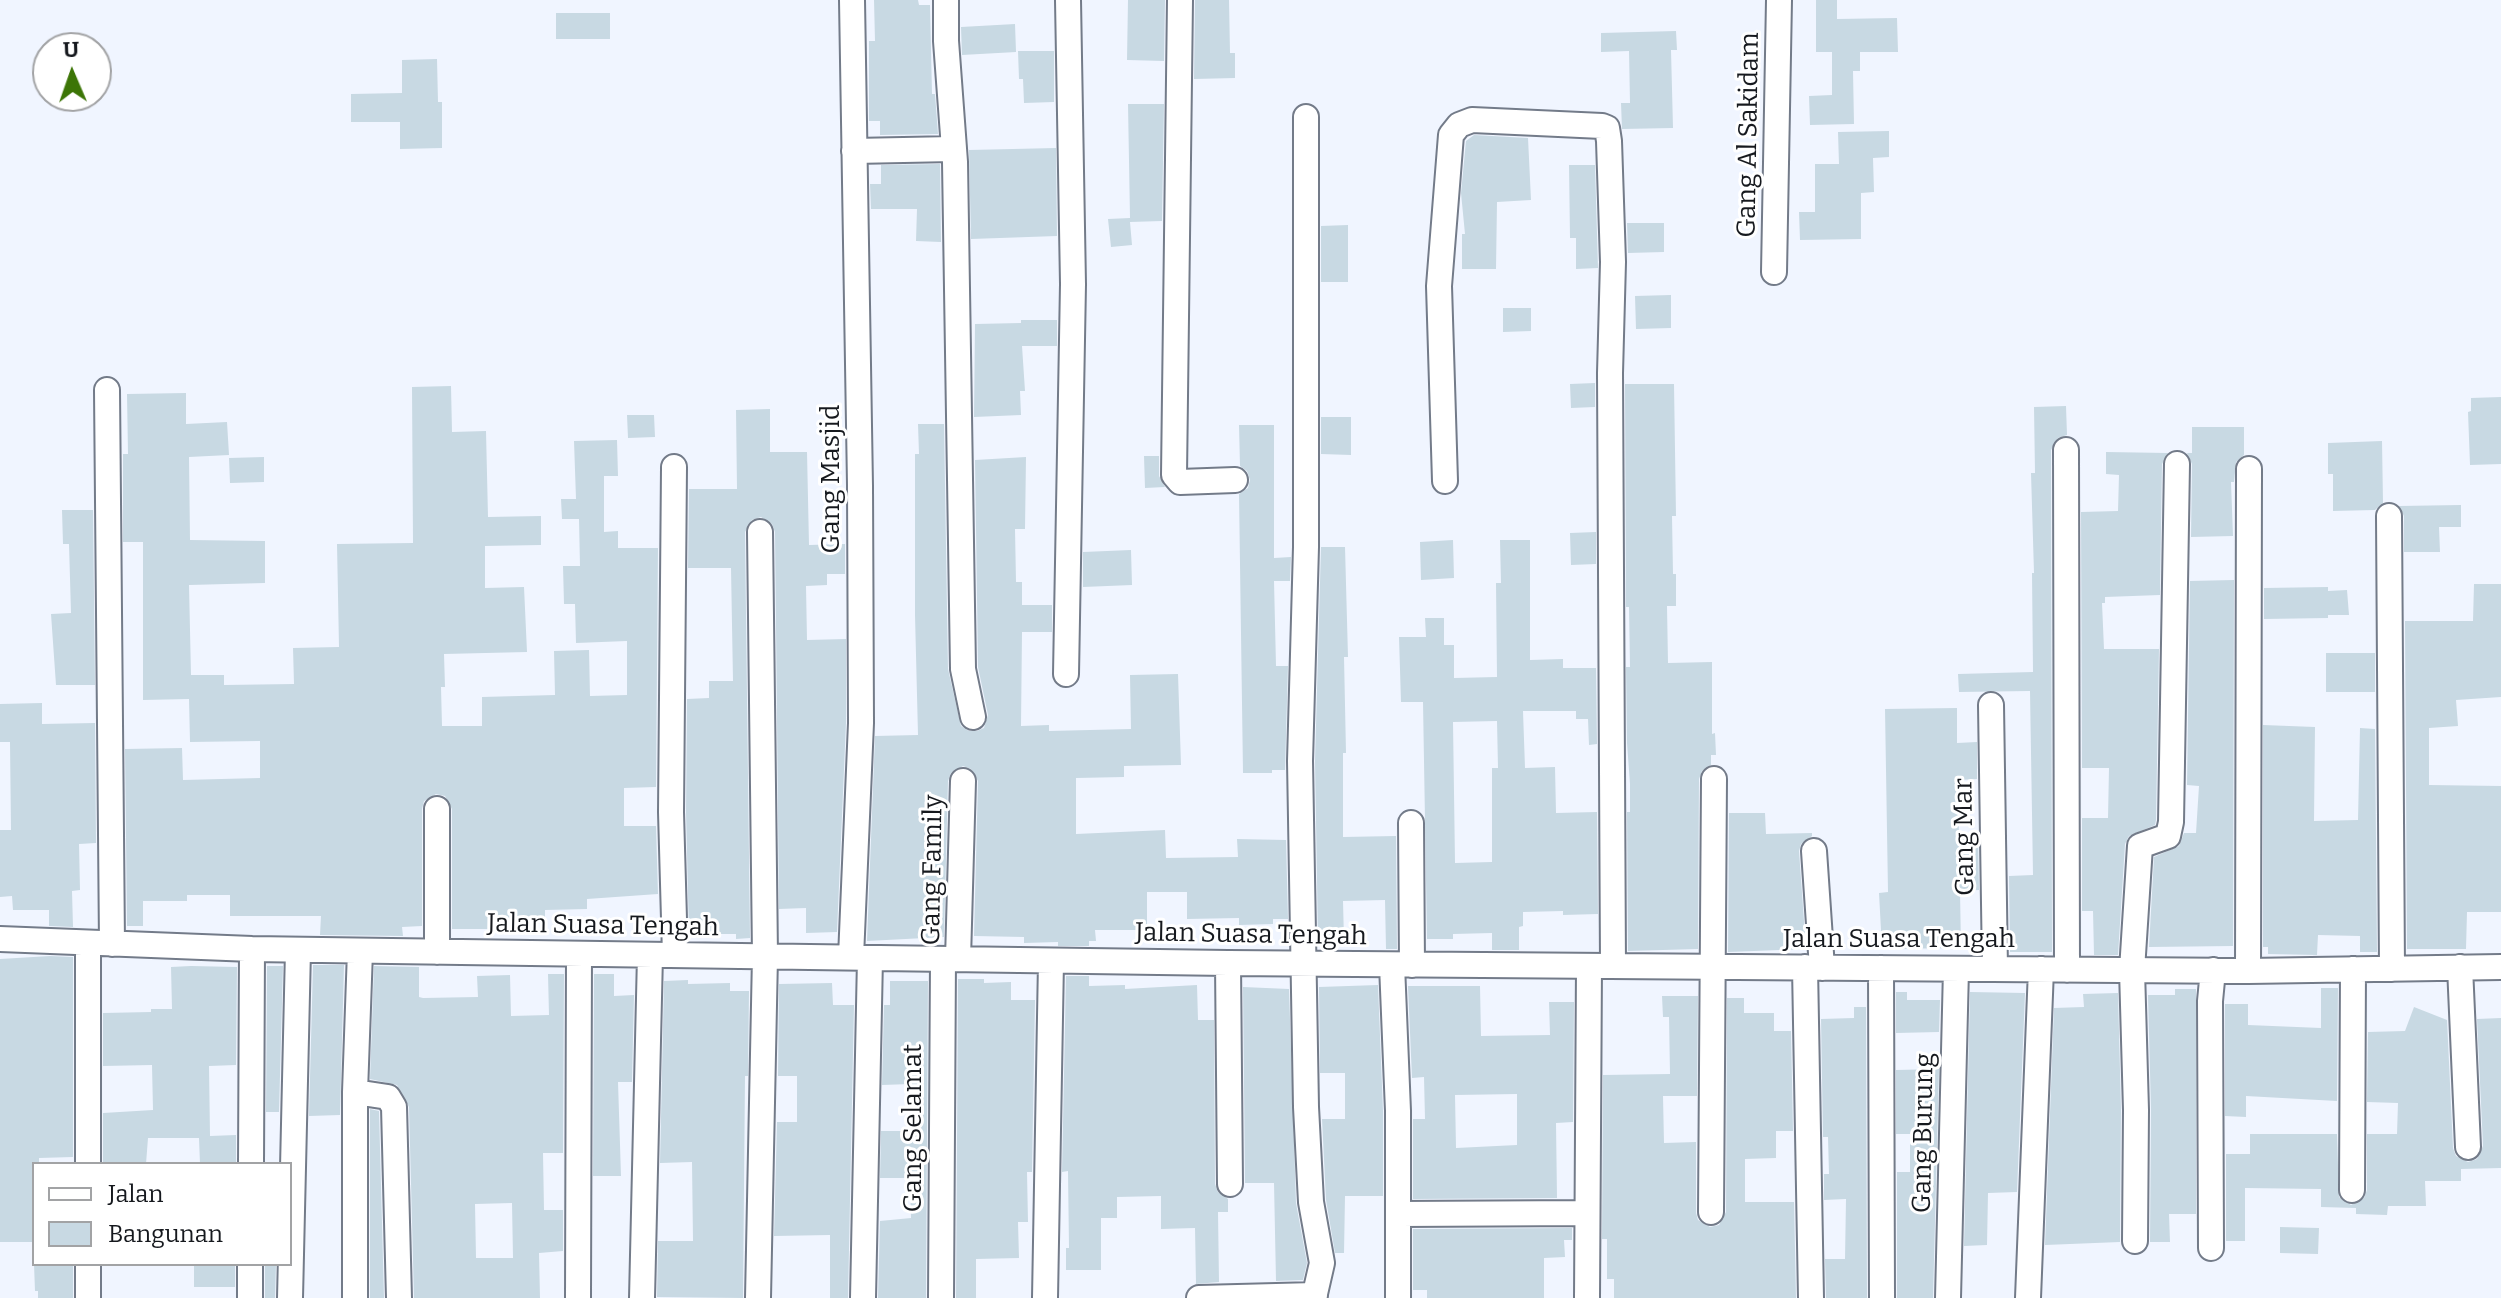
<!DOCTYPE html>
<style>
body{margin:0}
#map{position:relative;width:2501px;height:1298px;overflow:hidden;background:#f0f5ff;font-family:Bitter,serif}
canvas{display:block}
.legend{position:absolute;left:32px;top:1162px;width:260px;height:104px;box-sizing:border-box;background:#fff;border:2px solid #a2a3a5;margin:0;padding:10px 14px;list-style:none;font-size:24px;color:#16191e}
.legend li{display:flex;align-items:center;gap:16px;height:40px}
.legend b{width:40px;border:2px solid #a2a3a5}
.north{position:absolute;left:32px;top:32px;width:80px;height:80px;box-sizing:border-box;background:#fff;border:2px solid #a2a3a5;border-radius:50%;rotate:358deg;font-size:22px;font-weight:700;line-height:32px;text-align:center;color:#16191e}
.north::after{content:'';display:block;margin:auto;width:28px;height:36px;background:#3c7506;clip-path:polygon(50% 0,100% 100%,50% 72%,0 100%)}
</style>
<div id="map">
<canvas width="2501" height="1298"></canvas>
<ul class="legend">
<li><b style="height:10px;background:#fff"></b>Jalan</li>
<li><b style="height:22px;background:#c8d9e3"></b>Bangunan</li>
</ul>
<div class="north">U</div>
</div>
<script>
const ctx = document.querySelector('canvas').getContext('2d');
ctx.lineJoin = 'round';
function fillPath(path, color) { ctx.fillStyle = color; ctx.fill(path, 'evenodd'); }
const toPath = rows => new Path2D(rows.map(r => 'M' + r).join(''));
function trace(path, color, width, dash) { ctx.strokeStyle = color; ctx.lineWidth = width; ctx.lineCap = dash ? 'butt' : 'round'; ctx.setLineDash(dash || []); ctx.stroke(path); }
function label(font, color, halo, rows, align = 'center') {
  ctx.font = font + ' Bitter,serif'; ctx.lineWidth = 6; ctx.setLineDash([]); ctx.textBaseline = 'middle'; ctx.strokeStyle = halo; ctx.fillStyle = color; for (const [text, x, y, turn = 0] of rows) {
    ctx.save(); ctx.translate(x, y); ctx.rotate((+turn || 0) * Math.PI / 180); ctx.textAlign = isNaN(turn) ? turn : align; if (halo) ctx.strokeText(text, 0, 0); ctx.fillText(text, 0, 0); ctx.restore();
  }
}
const building = toPath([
 [874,0,918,0,919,5,930,5,932,94,935,94,938,134,880,135,880,121,869,121,869,41,875,41],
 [1128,0,1165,0,1164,61,1127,60],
 [1195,0,1229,0,1230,53,1235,53,1235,78,1194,79],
 [1816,0,1837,0,1837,19,1897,18,1898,52,1860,52,1860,71,1853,71,1854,124,1810,125,1809,96,1832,95,1832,52,1816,52],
 [556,13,610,13,610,39,556,39],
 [1015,24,1016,52,962,55,961,27],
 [1676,31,1677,50,1671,50,1673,128,1622,129,1621,103,1630,103,1629,51,1601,52,1601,33],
 [1018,51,1054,51,1054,102,1024,103,1023,79,1019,79],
 [437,59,438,102,442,102,442,148,400,149,400,122,351,122,351,94,402,93,402,60],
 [1128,104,1164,104,1162,221,1130,222,1132,245,1111,247,1108,219,1130,218],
 [1889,131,1889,157,1873,158,1874,192,1861,193,1861,239,1800,240,1799,212,1815,212,1815,164,1839,164,1838,132],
 [1474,135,1528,138,1531,200,1497,202,1496,269,1462,269,1462,234,1465,234,1461,193,1466,141],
 [1056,148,1057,236,971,239,969,150],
 [940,164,941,242,916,241,917,209,871,209,870,184,881,184,881,165],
 [1569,165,1595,165,1598,268,1576,269,1576,238,1570,238],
 [1627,223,1664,223,1664,252,1628,253],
 [1348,225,1348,282,1321,282,1321,226],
 [1671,295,1671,328,1636,329,1635,296],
 [1503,308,1531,308,1531,331,1503,332],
 [1021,320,1057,320,1057,346,1022,346,1025,391,1020,391,1021,415,974,417,975,324,1021,323],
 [1595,383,1595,407,1571,408,1570,384],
 [1625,384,1674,384,1676,516,1672,516,1673,574,1676,574,1676,606,1667,606,1668,663,1712,662,1712,734,1715,733,1716,755,1711,755,1711,765,1702,771,1699,779,1698,949,1628,951,1627,812,1630,812,1630,784,1627,743,1626,667,1630,667,1629,607,1626,607],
 [451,386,452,432,486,431,488,517,541,516,541,545,485,546,485,588,524,587,527,652,444,654,445,687,441,687,442,726,482,726,482,697,555,695,554,651,589,650,590,696,627,695,627,641,576,643,575,604,564,604,563,566,580,566,579,519,562,519,561,499,576,499,574,441,617,440,618,476,604,476,604,532,618,531,618,548,658,548,656,787,624,788,624,826,656,826,658,894,587,899,587,909,545,910,545,923,505,924,505,929,452,929,452,809,445,796,436,794,424,801,422,809,422,926,402,927,403,936,320,935,321,916,230,916,230,895,187,895,187,901,143,901,143,926,127,926,125,749,182,748,183,780,260,778,260,741,190,742,189,699,143,700,143,542,123,542,123,454,128,454,127,394,186,393,186,424,227,422,229,455,189,457,190,540,265,541,265,583,189,585,191,675,224,675,224,685,294,684,293,648,339,647,337,544,413,543,412,387],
 [2501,397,2501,464,2470,465,2468,412,2471,411,2471,398],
 [2066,406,2067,435,2058,438,2051,450,2052,952,2010,952,2009,876,2033,875,2030,691,1959,692,1958,674,2033,672,2032,573,2034,573,2031,473,2035,473,2034,407],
 [770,409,770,452,807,452,809,545,845,544,845,574,827,574,827,585,806,586,807,640,846,639,846,723,837,932,806,933,806,908,779,909,775,532,772,524,761,517,752,520,745,532,750,938,736,939,736,934,689,934,686,812,687,699,709,698,709,681,733,681,731,568,688,568,689,489,737,489,736,410],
 [627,415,654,415,655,437,628,438],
 [1321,417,1351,417,1351,455,1321,454],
 [918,424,944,424,948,669,961,726,969,731,977,731,984,728,988,715,978,667,975,460,1026,457,1025,529,1015,529,1016,582,1022,582,1022,605,1052,605,1052,632,1022,632,1021,726,1049,725,1049,731,1131,729,1130,675,1178,674,1181,765,1124,766,1124,777,1076,778,1076,834,1165,830,1166,858,1238,857,1237,839,1286,840,1288,919,1273,919,1273,924,1239,925,1239,918,1187,919,1187,892,1147,892,1147,930,1095,930,1096,941,1089,941,1089,946,1058,946,1058,942,1024,943,1024,937,974,936,978,781,971,769,963,766,951,773,948,781,944,937,867,941,875,736,918,735,915,615,915,454,919,454],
 [1239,425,1274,425,1274,558,1291,557,1290,581,1274,581,1276,666,1288,666,1285,770,1272,770,1272,773,1243,773,1239,494,1248,488,1250,480,1247,471,1240,466],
 [2192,427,2244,427,2244,455,2236,462,2234,482,2231,482,2233,536,2191,537,2192,464,2187,453,2192,453],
 [2382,441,2383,503,2375,510,2333,511,2333,474,2328,474,2328,443],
 [2106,452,2168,453,2162,464,2160,595,2105,597,2105,603,2102,603,2104,649,2159,649,2156,820,2155,825,2129,836,2125,844,2118,955,2094,955,2093,911,2082,911,2082,818,2108,818,2109,768,2082,768,2081,512,2118,511,2119,475,2106,474],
 [1144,456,1159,456,1159,476,1165,487,1145,488],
 [264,457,264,482,230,483,229,458],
 [2461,505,2461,527,2439,527,2440,552,2404,552,2404,516,2399,506],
 [62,510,93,510,95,685,56,685,51,614,71,613,69,544,63,544],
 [1596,532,1596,564,1571,565,1570,533],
 [1453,540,1454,578,1421,580,1420,542],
 [1500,540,1530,540,1530,660,1563,659,1563,668,1596,668,1597,744,1589,745,1588,719,1576,719,1576,711,1523,711,1525,768,1555,767,1556,813,1597,812,1598,914,1563,915,1563,911,1523,912,1523,926,1519,927,1519,950,1492,950,1492,933,1453,934,1453,939,1427,939,1423,702,1401,702,1399,637,1426,637,1425,618,1444,618,1444,645,1454,645,1454,678,1497,677,1496,583,1501,583],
 [1497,721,1498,768,1492,768,1492,862,1455,863,1453,722],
 [1321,547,1345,547,1348,657,1344,657,1346,753,1343,753,1343,837,1396,836,1397,949,1386,949,1385,900,1343,901,1344,940,1318,941,1315,761],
 [1131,550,1132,585,1083,587,1083,552],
 [2234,580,2233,946,2149,947,2154,857,2179,846,2184,833,2196,833,2199,786,2187,785,2190,581],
 [2474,584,2501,584,2501,697,2456,700,2458,726,2429,728,2429,785,2501,786,2501,912,2467,912,2466,949,2407,949,2405,621,2473,621],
 [2328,587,2328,591,2347,590,2349,615,2328,615,2328,618,2264,619,2264,588],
 [2326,653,2375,653,2375,692,2326,692],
 [42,703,42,724,95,723,96,843,79,844,80,890,72,891,73,927,49,926,49,910,13,910,12,896,0,897,0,830,11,830,10,742,0,742,0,704],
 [1957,708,1957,743,1977,742,1977,779,1958,780,1959,838,1978,838,1979,890,1960,891,1961,948,1882,949,1879,893,1888,892,1885,709],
 [2263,725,2315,727,2314,821,2358,820,2360,728,2375,729,2377,952,2360,952,2360,936,2318,935,2317,955,2268,954,2268,947,2263,947],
 [1729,813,1765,813,1766,834,1812,833,1812,836,1801,844,1799,851,1806,949,1728,952],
 [50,956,73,957,73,1157,39,1158,39,1164,34,1164,34,1242,0,1242,0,959],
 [313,965,344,965,340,1115,309,1116],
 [191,966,237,967,236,1065,209,1066,210,1136,236,1135,236,1164,200,1164,199,1138,148,1138,146,1164,103,1164,103,1113,153,1110,152,1065,103,1066,103,1013,151,1012,151,1009,172,1009,171,967],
 [267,966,283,966,279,1112,266,1112],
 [374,966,419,967,419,997,423,998,478,997,477,976,510,975,511,1016,549,1015,548,974,564,974,563,1153,543,1153,544,1210,563,1210,563,1251,539,1253,540,1298,414,1298,409,1107,397,1085,370,1079],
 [512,1203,513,1258,476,1258,475,1204],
 [594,974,614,974,614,996,634,995,632,1082,618,1082,621,1176,593,1176],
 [1066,976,1089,976,1089,986,1125,985,1125,989,1197,985,1198,1020,1214,1020,1215,1184,1218,1192,1228,1199,1228,1212,1218,1212,1219,1282,1196,1284,1195,1228,1161,1229,1161,1196,1117,1197,1117,1218,1101,1218,1101,1270,1066,1270,1066,1248,1069,1248,1068,1171,1062,1172],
 [958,979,984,979,984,983,1011,982,1011,1000,1035,1000,1032,1172,1027,1172,1028,1222,1018,1222,1019,1258,976,1259,976,1298,956,1298],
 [688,980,688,984,730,983,730,991,749,991,748,1076,745,1076,743,1298,657,1297,658,1241,693,1241,692,1162,660,1163,664,981],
 [890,981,928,981,926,1298,878,1298,880,1221,911,1218,910,1178,880,1178,881,1131,911,1131,910,1084,882,1085,884,1005,890,1005],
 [832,983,833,1005,854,1005,848,1298,830,1298,830,1235,774,1236,777,1122,797,1122,797,1076,778,1076,779,984],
 [1378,985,1383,1111,1383,1196,1345,1196,1344,1253,1335,1253,1326,1200,1322,1119,1345,1119,1345,1073,1320,1073,1319,987],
 [1408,986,1480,986,1481,1036,1550,1035,1549,1002,1574,1002,1573,1122,1556,1123,1557,1198,1413,1199,1413,1119,1425,1119,1424,1077,1412,1078],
 [1517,1094,1517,1145,1456,1148,1455,1095],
 [1243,987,1289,989,1296,1203,1307,1263,1303,1280,1276,1281,1274,1183,1245,1183],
 [2321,988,2338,988,2337,1101,2246,1096,2246,1117,2225,1116,2225,1004,2248,1004,2248,1025,2321,1028],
 [2175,989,2196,989,2196,1214,2169,1214,2170,1242,2150,1242,2151,1110,2148,995,2175,995],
 [1896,992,1907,992,1907,1000,1940,1000,1939,1032,1896,1033],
 [1970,992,2025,993,2017,1192,1988,1193,1987,1245,1964,1246],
 [2118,993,2121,1110,2120,1242,2045,1245,2054,1008,2084,1007,2083,994],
 [1662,996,1698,996,1697,1096,1663,1096,1664,1143,1696,1142,1696,1213,1698,1220,1710,1227,1719,1225,1726,1212,1727,998,1744,998,1744,1013,1774,1013,1774,1031,1791,1031,1793,1131,1776,1131,1776,1158,1745,1159,1745,1202,1794,1202,1796,1298,1614,1298,1614,1279,1607,1279,1607,1239,1602,1239,1603,1075,1670,1074,1669,1017,1663,1017],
 [1854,1007,1866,1007,1867,1298,1826,1298,1825,1259,1845,1259,1846,1199,1824,1200,1824,1174,1829,1174,1828,1137,1823,1137,1821,1019,1854,1018],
 [2414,1007,2447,1020,2453,1148,2456,1156,2468,1162,2477,1159,2483,1146,2477,1019,2501,1018,2501,1168,2461,1169,2461,1181,2425,1181,2426,1206,2388,1206,2387,1215,2356,1214,2356,1208,2321,1207,2321,1189,2245,1188,2245,1241,2226,1241,2226,1154,2250,1154,2250,1134,2337,1134,2339,1197,2351,1205,2364,1198,2367,1190,2367,1134,2397,1134,2398,1103,2367,1102,2368,1032,2405,1031],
 [1939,1069,1933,1298,1897,1298,1897,1172,1910,1172,1910,1134,1896,1134,1896,1070],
 [370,1109,379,1111,384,1298,370,1298],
 [2280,1227,2319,1228,2318,1254,2280,1253],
 [1572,1228,1572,1240,1564,1240,1565,1257,1544,1258,1544,1298,1427,1298,1427,1290,1413,1290,1413,1229],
 [34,1264,73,1264,73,1298,38,1298,38,1291,35,1291],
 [194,1264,235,1264,235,1287,194,1287],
 [265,1264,276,1264,275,1298,265,1298]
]);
const minor = toPath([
 [946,0,946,41,955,162,963,669,973,717],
 [1180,0,1174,475,1180,482,1235,480],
 [1306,117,1306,547,1300,761,1306,1107,1311,1202,1322,1263,1314,1298],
 [854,151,953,149],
 [1774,272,1779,0],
 [107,390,112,944],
 [2066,450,2067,970],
 [674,467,671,812,675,955],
 [1445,481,1439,286,1451,135,1459,125,1472,120,1602,126,1607,128,1609,141,1613,262,1610,373,1613,966],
 [2389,516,2392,969],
 [1066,674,1073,284,1068,0],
 [1991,705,1995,969],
 [1411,823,1412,965],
 [1814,851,1822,968],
 [0,939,252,949,1228,963,2248,971,2501,967],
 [437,952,437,809],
 [851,957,861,723,860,485,852,0],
 [958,959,963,781],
 [1228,963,1230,1184],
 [1392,965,1398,1111,1398,1298],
 [1805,967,1811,1298],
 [2460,967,2468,1147],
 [1881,968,1882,1298],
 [2248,971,2249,469],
 [355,1092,388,1097,394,1107,399,1298],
 [88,1164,88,943],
 [251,1164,252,949],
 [2352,1190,2353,969],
 [1711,1212,1714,779],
 [1399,1214,1587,1213],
 [2135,1241,2136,1110,2132,970,2140,846,2168,836,2171,822,2177,464],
 [2211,1248,2210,1001,2213,970],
 [88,1298,88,1264],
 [250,1298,250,1264],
 [290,1298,298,950],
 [355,1298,355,1092,360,951],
 [578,1298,579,954],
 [642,1298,650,955],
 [758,1298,765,956,760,532],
 [863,1298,870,958],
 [941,1298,943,959],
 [1045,1298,1051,961],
 [1199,1298,1315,1295],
 [1587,1298,1589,966],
 [1948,1298,1956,969],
 [2028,1298,2041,969]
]);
const streetNames = [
 ["Gang Al Sakidam",1749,135,-89],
 ["Gang Masjid",832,479,-90],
 ["Gang Mar",1965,837,-91],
 ["Gang Family",933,870,-89],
 ["Jalan Suasa Tengah",603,926,1],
 ["Jalan Suasa Tengah",1251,935,1],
 ["Jalan Suasa Tengah",1899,940],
 ["Gang Selamat",914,1128,-90],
 ["Gang Burung",1924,1133,-89]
];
fillPath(building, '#c8d9e3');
trace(minor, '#737b89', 28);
trace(minor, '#fff', 24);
label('26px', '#16191e', '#fff', streetNames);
</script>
